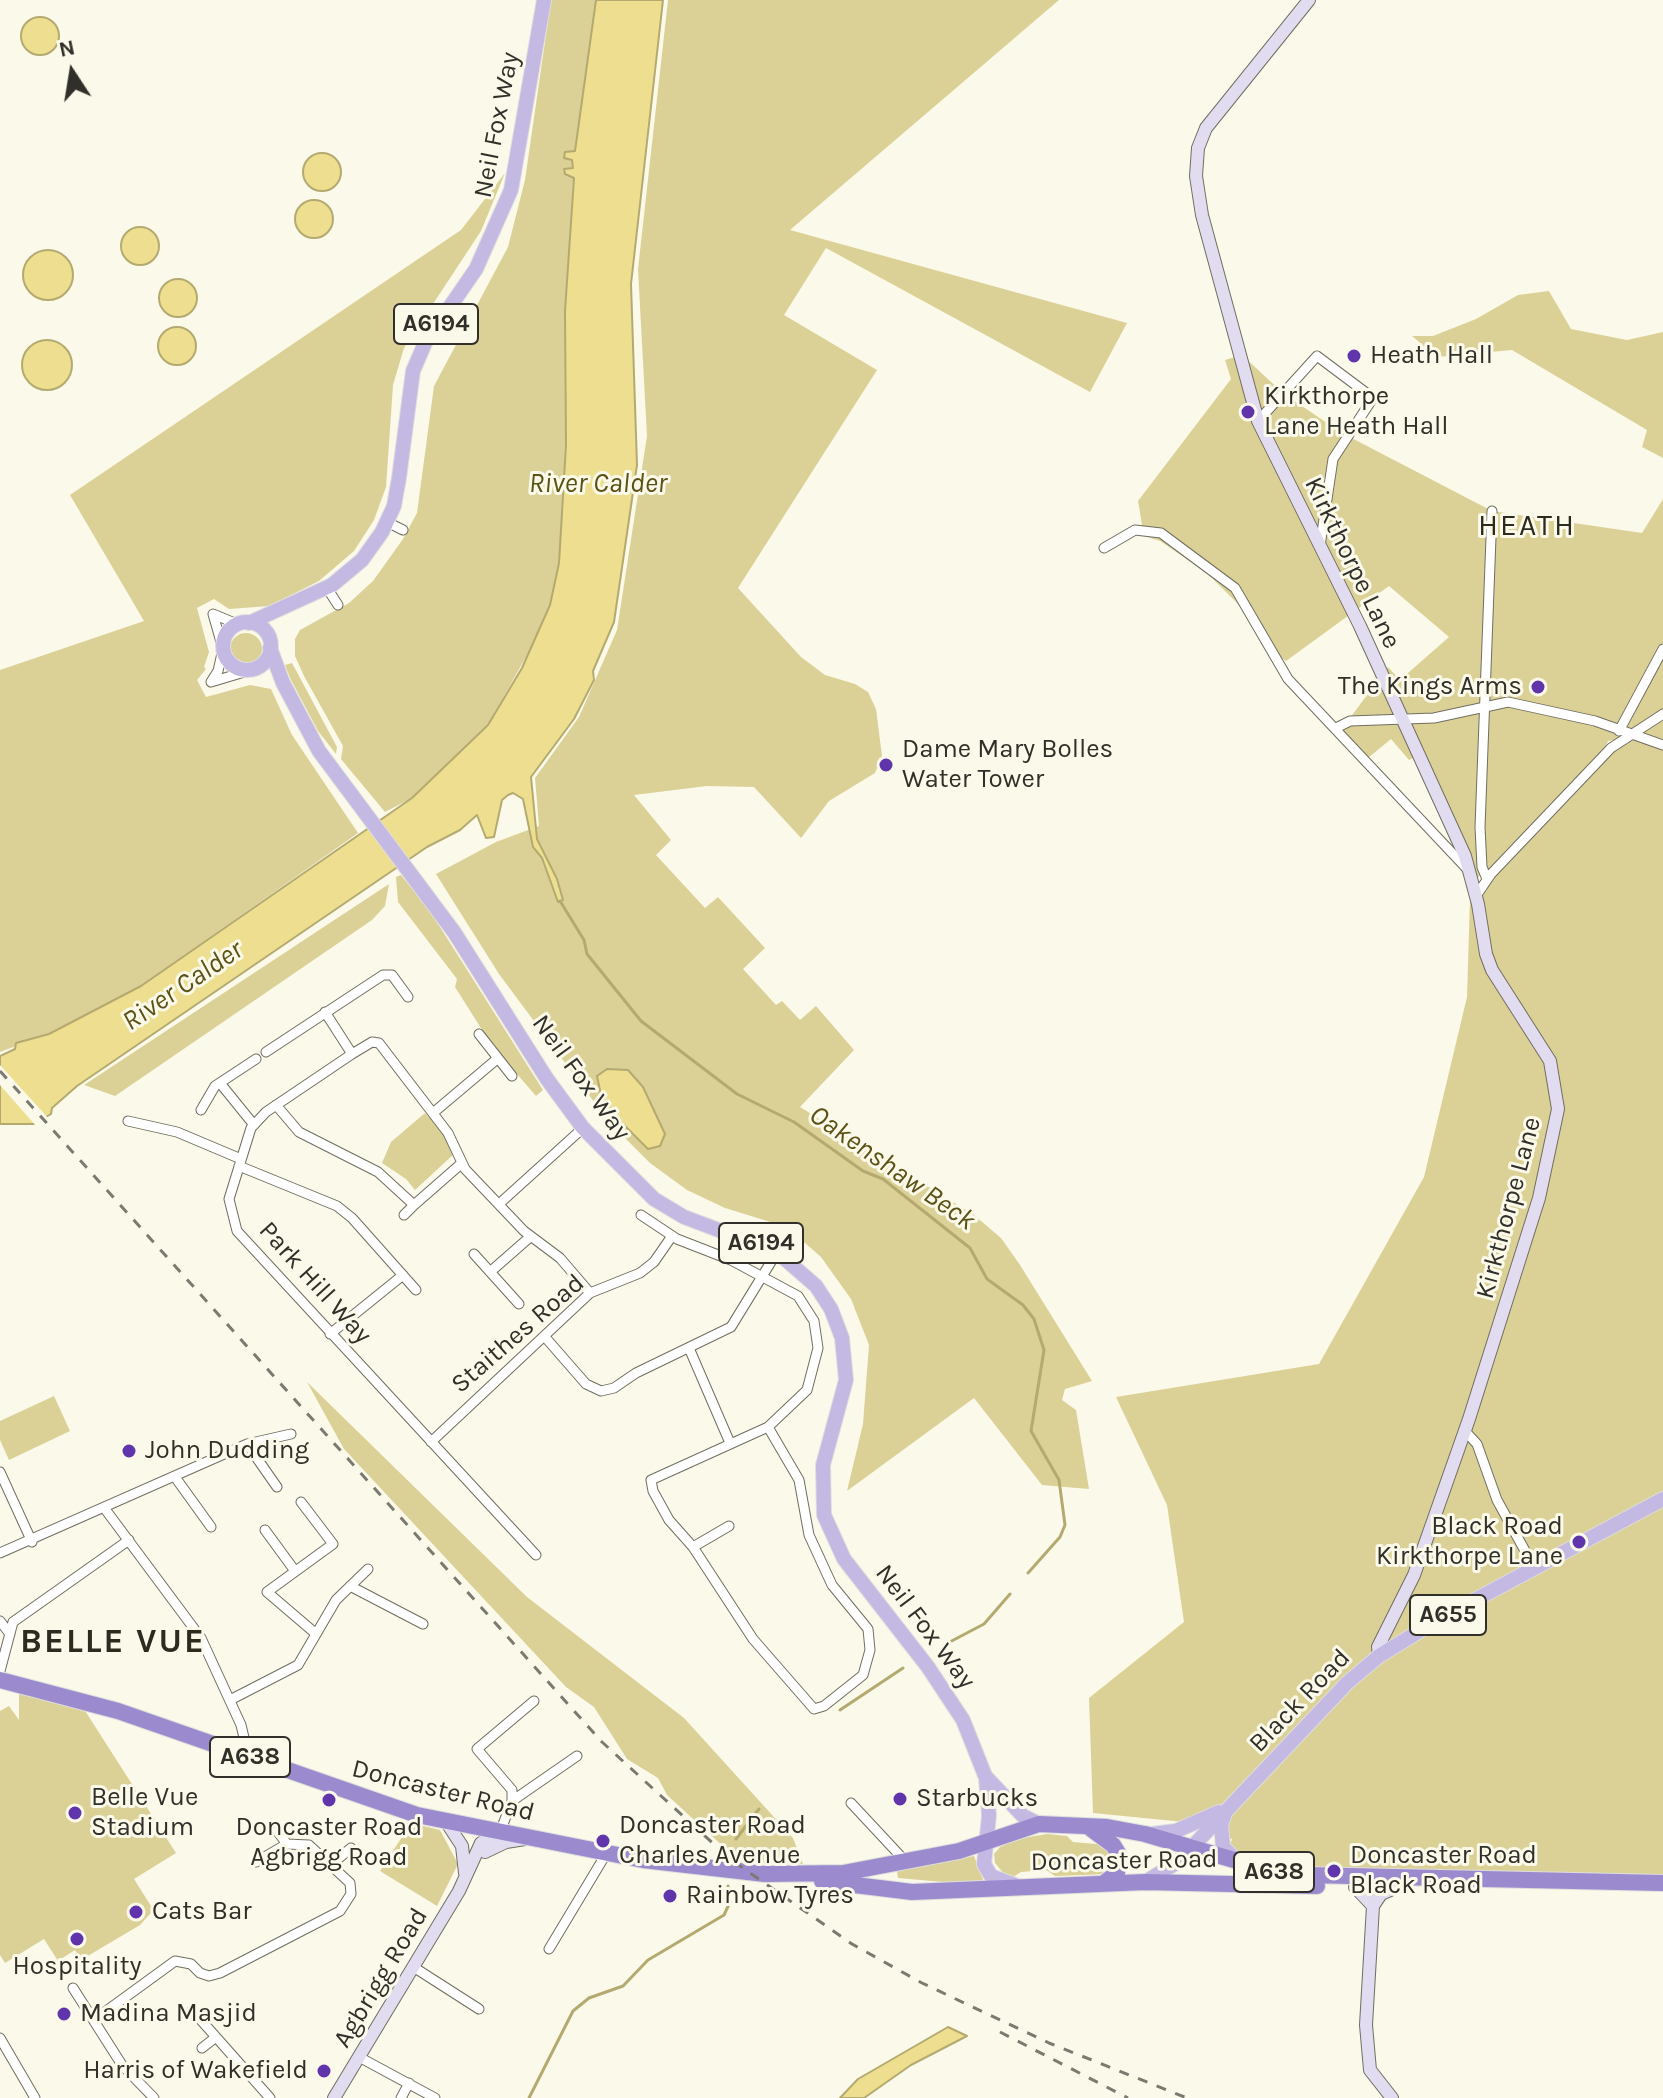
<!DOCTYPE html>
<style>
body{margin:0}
#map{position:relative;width:1663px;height:2098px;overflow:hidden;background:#fbf9e9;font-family:Karla,sans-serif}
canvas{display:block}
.north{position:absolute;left:32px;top:32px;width:80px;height:80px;-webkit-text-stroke:6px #fbf9e9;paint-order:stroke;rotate:348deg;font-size:22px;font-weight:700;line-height:32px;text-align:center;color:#302f29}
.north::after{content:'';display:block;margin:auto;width:28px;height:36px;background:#302f29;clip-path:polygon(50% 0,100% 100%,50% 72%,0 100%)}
</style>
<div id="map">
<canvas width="1663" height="2098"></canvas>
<div class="north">N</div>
</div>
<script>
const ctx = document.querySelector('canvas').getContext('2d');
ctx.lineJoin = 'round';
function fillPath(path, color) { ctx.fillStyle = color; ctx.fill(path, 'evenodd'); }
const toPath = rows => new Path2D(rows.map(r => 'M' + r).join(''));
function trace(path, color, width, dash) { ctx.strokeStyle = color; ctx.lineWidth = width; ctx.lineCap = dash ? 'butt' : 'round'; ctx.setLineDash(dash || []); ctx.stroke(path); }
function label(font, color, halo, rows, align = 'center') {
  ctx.font = font + ' Karla,sans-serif'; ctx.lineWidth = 6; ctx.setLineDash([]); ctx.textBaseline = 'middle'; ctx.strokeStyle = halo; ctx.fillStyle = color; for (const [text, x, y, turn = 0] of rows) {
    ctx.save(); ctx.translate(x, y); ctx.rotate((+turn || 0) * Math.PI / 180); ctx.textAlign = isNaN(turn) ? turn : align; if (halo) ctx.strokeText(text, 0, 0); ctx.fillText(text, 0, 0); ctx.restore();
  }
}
const green = toPath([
 [551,0,596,0,575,151,569,245,566,445,559,563,550,605,537,637,488,725,412,798,385,812,341,759,343,746,304,676,295,656,295,639,300,630,349,603,373,581,403,539,417,513,434,386,508,247,525,180],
 [668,0,1059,0,790,230,1127,323,1090,392,826,248,784,315,877,370,738,588,801,657,825,675,855,684,868,692,876,709,882,756,875,773,829,801,801,838,754,787,707,786,634,795,671,840,656,855,705,908,718,897,765,948,743,969,776,1005,782,1001,800,1020,816,1006,854,1050,800,1107,974,1215,1001,1238,1020,1265,1092,1381,1065,1389,1062,1400,1076,1410,1089,1489,1042,1485,974,1398,847,1491,863,1424,869,1345,851,1299,821,1257,797,1236,777,1224,725,1208,687,1190,650,1163,609,1122,499,974,436,874,496,842,539,826,535,778,579,717,617,630,647,436,638,269],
 [505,173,481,231,404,348,393,385,386,487,374,520,354,551,319,581,269,606,229,609,214,599,197,608,209,652,204,667,206,669,197,680,206,697,250,685,271,689,292,735,358,833,141,986,49,1034,0,1052,0,670,144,621,70,495,461,230],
 [1549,291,1571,329,1627,340,1663,332,1663,458,1642,447,1647,430,1512,350,1437,357,1412,336,1433,336,1476,319,1518,295],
 [1242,355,1284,394,1342,433,1492,511,1642,533,1663,499,1663,739,1641,736,1663,745,1663,1882,1505,1882,1238,1862,1230,1845,1232,1839,1184,1822,1093,1813,1089,1698,1184,1622,1167,1505,1116,1397,1319,1364,1424,1177,1467,997,1470,899,1622,739,1608,741,1604,750,1492,868,1475,879,1417,756,1409,760,1391,739,1368,758,1341,730,1388,667,1400,680,1449,637,1389,586,1286,661,1262,643,1247,613,1206,572,1160,541,1144,536,1138,501,1231,379,1225,360],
 '230 649a16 16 0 1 1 32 0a16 16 0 1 1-32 0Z',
 [292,663,337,747,336,754,318,731,291,680,285,665],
 [401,875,428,908,543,1090,536,1096,491,1044,455,987,457,979,398,902,396,877],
 [389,884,385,906,372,920,115,1096,84,1085],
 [425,1113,448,1137,454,1154,415,1190,406,1179,382,1163,391,1142],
 [307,1382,527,1597,684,1718,793,1838,803,1864,738,1860,667,1795,658,1778,627,1759,594,1707,566,1687,344,1449],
 [54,1396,70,1431,9,1460,0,1440,0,1421],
 [19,1692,82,1706,176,1853,134,1879,151,1906,151,1913,140,1925,81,1960,75,1950,58,1961,44,1939,5,1963,0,1955,0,1711,9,1706,19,1720],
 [411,1823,440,1830,458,1864,437,1906,380,1871],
 [1047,1834,1067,1836,1073,1842,1107,1845,1114,1853,1108,1874,1055,1876,1046,1870,1021,1872,1013,1877,1005,1875,995,1863,994,1854,1000,1847,1017,1839],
 [974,1856,984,1882,977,1885,898,1878,897,1871]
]);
const water = toPath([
 [596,0,663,0,631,284,637,465,614,622,593,671,594,680,574,719,531,777,537,839,557,879,563,900,558,902,542,858,533,847,523,799,513,793,508,795,502,800,494,837,486,838,477,815,460,830,427,847,77,1086,52,1108,51,1114,34,1124,0,1124,0,1056,15,1049,16,1043,49,1034,141,986,412,798,488,725,522,668,550,605,559,563,566,445,565,311,574,178,565,174,564,169,573,168,572,160,564,158,565,152,575,151,596,0],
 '21 36a19 19 0 1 1 38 0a19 19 0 1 1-38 0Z',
 '303 172a19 19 0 1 1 38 0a19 19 0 1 1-38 0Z',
 '295 219a19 19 0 1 1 38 0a19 19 0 1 1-38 0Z',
 '121 246a19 19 0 1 1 38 0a19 19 0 1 1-38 0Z',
 '23 275a25 25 0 1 1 50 0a25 25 0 1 1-50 0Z',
 '159 298a19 19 0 1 1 38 0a19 19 0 1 1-38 0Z',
 '158 346a19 19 0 1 1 38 0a19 19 0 1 1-38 0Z',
 '22 365a25 25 0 1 1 50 0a25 25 0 1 1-50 0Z',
 [607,1069,628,1070,643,1087,665,1134,660,1146,648,1149,617,1118,601,1095,597,1076,607,1069],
 [948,2027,967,2036,911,2065,864,2098,840,2098,858,2079,948,2027]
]);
const pier = toPath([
 [0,1065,49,1119,37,1127,0,1085]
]);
const stream = toPath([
 [560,901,584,940,587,954,641,1021,737,1094,794,1122,863,1171,883,1179,970,1248,987,1279,1023,1305,1034,1319,1044,1350,1031,1431,1059,1480,1065,1525,1060,1537,1028,1573],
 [944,1645,984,1624,1010,1594],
 [840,1710,903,1668],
 [736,1839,759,1809],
 [529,2098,573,2011,589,1998,623,1986,648,1960,724,1915,730,1902,728,1886]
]);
const street = toPath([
 [1258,421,1317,356,1373,398,1333,459,1320,546],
 [387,522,403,530],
 [1104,548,1135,530,1161,533,1235,588,1288,679,1470,872],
 [327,588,338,605],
 [237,624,213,614,223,649,218,671,211,682,251,670],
 [1336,728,1350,721,1434,718,1508,702,1595,721,1663,745],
 [1619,731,1663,649],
 [1487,879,1482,867,1480,827,1492,511],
 [1476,896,1491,874,1611,748,1663,714],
 [325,1012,352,1054],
 [479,1034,512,1076],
 [266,1052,383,975,392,975,408,997],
 [220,1083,254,1125],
 [276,1105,299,1132,378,1172,414,1205,462,1163],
 [201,1110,215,1086,256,1059],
 [433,1113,497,1059],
 [128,1121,177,1132,241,1159],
 [239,1166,337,1206,352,1218,416,1290],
 [499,1204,583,1128],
 [404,1215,414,1205],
 [641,1215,677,1239,731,1260,798,1296,814,1321,818,1348,807,1390,768,1427,651,1480,653,1491,669,1520,693,1547,753,1639,814,1709,824,1706,863,1675,870,1650,868,1629,832,1585,809,1535,799,1480,768,1427],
 [474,1254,519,1304],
 [490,1272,530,1237],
 [330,1334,403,1275],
 [545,1337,586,1384,601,1391,614,1388,636,1373,731,1327,777,1252],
 [689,1348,730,1443],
 [1465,1431,1477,1444,1497,1500,1535,1569],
 [431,1442,590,1293,640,1273,654,1262,672,1236],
 [247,1444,277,1487],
 [0,1472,32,1542],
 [175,1477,211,1527],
 [301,1502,333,1544,267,1592,315,1633],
 [105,1509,201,1638,241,1725,246,1746,244,1755],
 [265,1530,295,1571],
 [693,1547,729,1526],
 [0,1553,247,1444,291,1434],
 [536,1555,237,1231,229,1199,251,1128,266,1112,352,1054,372,1042,379,1043,448,1133,465,1169,524,1231,560,1258,590,1293],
 [350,1586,423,1624],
 [0,1621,10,1634],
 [0,1671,13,1622,129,1540],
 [230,1700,298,1665,336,1600,368,1569],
 [512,1801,512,1790,477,1749,534,1701],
 [851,1803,906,1862],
 [277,1831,287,1844],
 [500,1832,512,1801,577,1756],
 [333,1863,351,1848],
 [549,1949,606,1854],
 [415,1968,479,2009],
 [73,1988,122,2065,154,2098],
 [192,2010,270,2098],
 [94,2020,175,1961,191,1964,200,1973,209,1976,220,1973,340,1911,351,1894,350,1883,309,1845,287,1844,256,1862],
 [0,2038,35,2098],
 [202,2048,216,2037],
 [359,2057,435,2098],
 [401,2098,409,2083]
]);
const secondary = toPath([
 [1309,0,1206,128,1198,148,1196,176,1202,215,1258,421,1360,626,1465,856,1478,904,1486,954,1492,970,1550,1061,1558,1109,1539,1198,1469,1419,1414,1575,1378,1647,1379,1656],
 [445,1820,462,1846,465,1873],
 [485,1852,506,1842,525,1839],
 [1355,1887,1373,1906],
 [334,2098,459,1891,481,1843,500,1832],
 [1392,2098,1370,2070,1366,2025,1373,1906,1381,1894,1397,1887]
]);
const primary = toPath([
 '223 646a24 24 0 1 1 48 0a24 24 0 1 1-48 0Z',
 [249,623,332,585,362,560,382,532,394,506,399,478,413,371,425,343,476,269,511,190,544,0],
 [270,648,283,683,319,751,454,932,547,1079,583,1128,654,1199,684,1217,777,1252,816,1286,831,1309,842,1338,846,1380,823,1465,824,1515,844,1559,928,1667,963,1720,986,1778,989,1816,984,1864,991,1876,1015,1885],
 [987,1778,1023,1816,1039,1824],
 [1225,1813,1221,1825,1223,1847,1237,1861],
 [1152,1834,1176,1831,1219,1812],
 [1145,1882,1178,1862,1347,1683,1379,1656,1434,1622,1663,1499]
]);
const highway = toPath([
 [0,1680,118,1711,417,1815,643,1860,765,1874,843,1873,959,1851,1039,1824,1107,1827,1145,1834,1275,1872,1306,1875,1663,1883],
 [1090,1828,1113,1845,1118,1853,1117,1873,1104,1883],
 [822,1881,912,1892,1145,1882,1317,1886]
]);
const rail = toPath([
 [0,1071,602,1742,730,1859,852,1944,922,1983,1049,2043,1187,2098],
 [1000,2032,1128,2098]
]);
const markers = [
 [1354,356,8,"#6035ac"],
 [1248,412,8,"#6035ac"],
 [1538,687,8,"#6035ac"],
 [886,765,8,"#6035ac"],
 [129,1451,8,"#6035ac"],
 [1579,1542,8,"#6035ac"],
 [900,1799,8,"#6035ac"],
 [329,1800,8,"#6035ac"],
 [75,1813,8,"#6035ac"],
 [603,1841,8,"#6035ac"],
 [1334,1871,8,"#6035ac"],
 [670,1896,8,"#6035ac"],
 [136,1912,8,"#6035ac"],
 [77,1939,8,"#6035ac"],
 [64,2014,8,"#6035ac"],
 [324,2071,8,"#6035ac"]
];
const shields = [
 [436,324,84],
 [761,1243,84],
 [1448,1615,76],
 [250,1757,80],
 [1274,1872,80]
];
const shieldNames = [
 ["A6194",436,324],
 ["A6194",761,1243],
 ["A655",1448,1615],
 ["A638",250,1757],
 ["A638",1274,1872]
];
const streetNames = [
 ["Neil Fox Way",497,125,-79],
 ["Kirkthorpe Lane",1352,563,64],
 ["Neil Fox Way",581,1078,54],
 ["Kirkthorpe Lane",1509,1208,-75],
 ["Park Hill Way",315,1283,48],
 ["Staithes Road",518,1334,-41],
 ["Neil Fox Way",925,1627,53],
 ["Black Road",1300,1701,-46],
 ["Doncaster Road",443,1791,14],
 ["Doncaster Road",1124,1861,-1],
 ["Agbrigg Road",381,1978,-59]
];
const poiNames = [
 ["Heath Hall",1370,356],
 ["Kirkthorpe",1264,397],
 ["Lane Heath Hall",1264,427],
 ["The Kings Arms",1522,687,"right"],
 ["Dame Mary Bolles",902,750],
 ["Water Tower",902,780],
 ["John Dudding",145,1451],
 ["Black Road",1563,1527,"right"],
 ["Kirkthorpe Lane",1563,1557,"right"],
 ["Belle Vue",91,1798],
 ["Stadium",91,1828],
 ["Starbucks",916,1799],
 ["Doncaster Road",619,1826],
 ["Charles Avenue",619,1856],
 ["Doncaster Road",329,1828,"center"],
 ["Agbrigg Road",329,1858,"center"],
 ["Doncaster Road",1350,1856],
 ["Black Road",1350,1886],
 ["Rainbow Tyres",686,1896],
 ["Cats Bar",152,1912],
 ["Hospitality",77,1967,"center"],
 ["Madina Masjid",80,2014],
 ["Harris of Wakefield",308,2071,"right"]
];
const waterNames = [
 ["River Calder",598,484],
 ["River Calder",183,986,-34],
 ["Oakenshaw Beck",892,1168,35]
];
const quarterNames = [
 ["HEATH",1527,526]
];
const districtNames = [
 ["BELLE VUE",113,1642]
];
fillPath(green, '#dbd197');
fillPath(water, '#eddf8f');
trace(water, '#b4aa70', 2);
fillPath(pier, '#fbf9e9');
trace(stream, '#b4aa70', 3);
trace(street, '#706e60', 11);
trace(secondary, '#706e60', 14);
trace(primary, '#dededd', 16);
trace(highway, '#dededd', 18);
trace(street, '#fff', 9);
trace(secondary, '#e1dcf0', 12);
trace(primary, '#c3b9e2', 14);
trace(highway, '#9b8bce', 16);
trace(rail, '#7b7970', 3, [10, 10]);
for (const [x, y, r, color] of markers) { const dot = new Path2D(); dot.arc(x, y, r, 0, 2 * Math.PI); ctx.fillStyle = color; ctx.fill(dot); trace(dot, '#fbf9e9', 3); }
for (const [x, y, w] of shields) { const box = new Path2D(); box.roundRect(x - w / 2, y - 20, w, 40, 6); ctx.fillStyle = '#fbf9e9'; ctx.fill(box); trace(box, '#302f29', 2); }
label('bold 24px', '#302f29', null, shieldNames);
label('26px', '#302f29', '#fbf9e9', streetNames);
label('26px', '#302f29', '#fbf9e9', poiNames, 'left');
label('italic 28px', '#5c5216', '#fbf9e9', waterNames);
ctx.letterSpacing = '2px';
label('30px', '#2d2b1f', '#fbf9e9', quarterNames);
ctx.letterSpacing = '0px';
ctx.letterSpacing = '2px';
label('bold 34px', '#2d2b1f', '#fbf9e9', districtNames);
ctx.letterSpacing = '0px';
</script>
